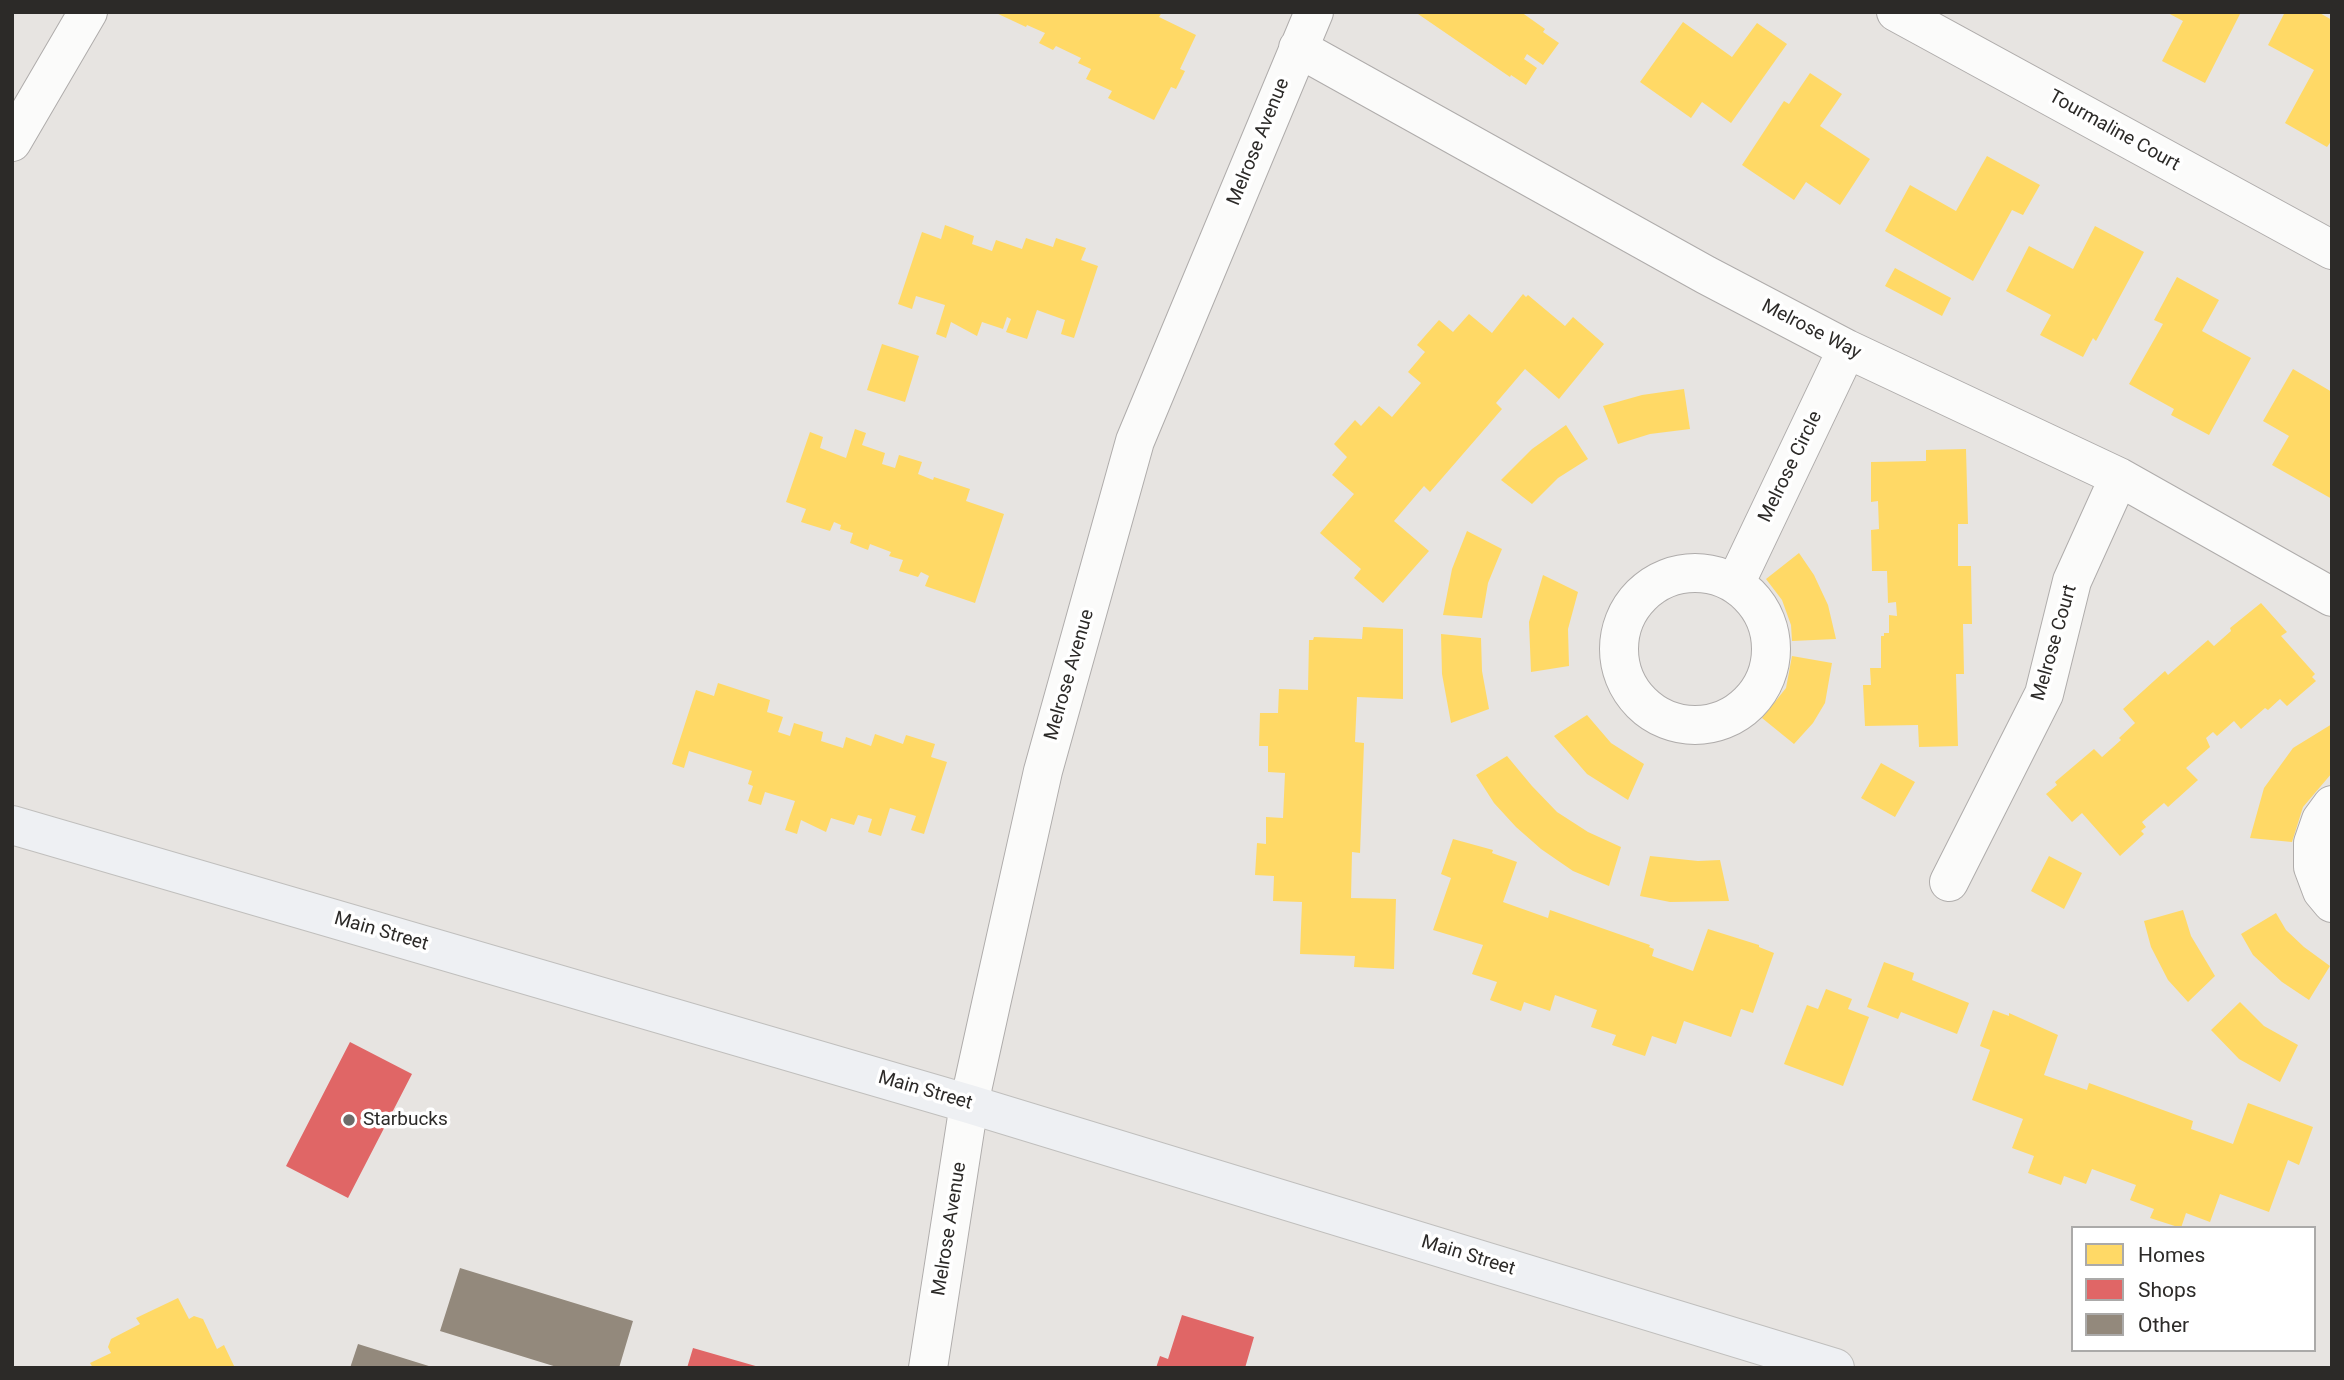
<!DOCTYPE html>
<style>
body{margin:0}
#map{position:relative;width:2344px;height:1380px;overflow:hidden;background:#e7e4e1;font-family:Roboto,sans-serif}
canvas{display:block}
.frame{position:absolute;inset:0;border:14px solid #2c2a28;pointer-events:none}
.legend{position:absolute;left:2071px;top:1226px;width:245px;height:126px;box-sizing:border-box;background:#fff;border:2px solid #abaaa9;margin:0;padding:9px 12px;list-style:none;font-size:21px;color:#2c2a28}
.legend li{display:flex;align-items:center;gap:14px;height:35px}
.legend b{width:35px;border:2px solid #abaaa9}
</style>
<div id="map">
<canvas width="2344" height="1380"></canvas>
<div class="frame"></div>
<ul class="legend">
<li><b style="height:19px;background:#ffd966"></b>Homes</li>
<li><b style="height:19px;background:#e06666"></b>Shops</li>
<li><b style="height:19px;background:#93897c"></b>Other</li>
</ul>
</div>
<script>
const ctx = document.querySelector('canvas').getContext('2d');
ctx.lineJoin = 'round';
function fillPath(path, color) { ctx.fillStyle = color; ctx.fill(path, 'evenodd'); }
const toPath = rows => new Path2D(rows.map(r => 'M' + r).join(''));
function trace(path, color, width, dash) { ctx.strokeStyle = color; ctx.lineWidth = width; ctx.lineCap = dash ? 'butt' : 'round'; ctx.setLineDash(dash || []); ctx.stroke(path); }
function label(font, color, halo, rows, align = 'center') {
  ctx.font = font + ' Roboto,sans-serif'; ctx.lineWidth = 7; ctx.setLineDash([]); ctx.textBaseline = 'middle'; ctx.strokeStyle = halo; ctx.fillStyle = color; for (const [text, x, y, turn = 0] of rows) {
    ctx.save(); ctx.translate(x, y); ctx.rotate((+turn || 0) * Math.PI / 180); ctx.textAlign = isNaN(turn) ? turn : align; if (halo) ctx.strokeText(text, 0, 0); ctx.fillText(text, 0, 0); ctx.restore();
  }
}
const homes = toPath([
 [994,12,1162,12,1159,17,1196,35,1180,69,1185,71,1176,89,1171,87,1154,120,1108,98,1112,91,1086,79,1091,69,1078,63,1081,58,1056,46,1053,50,1039,43,1045,33,1027,25,1026,27],
 [1419,12,1521,12,1545,29,1543,32,1559,43,1543,65,1527,54,1524,59,1537,68,1526,85,1511,75,1510,77,1418,14],
 [2166,12,2241,12,2205,83,2162,61,2183,21],
 [2285,12,2318,12,2332,20,2332,140,2327,147,2285,123,2314,70,2268,45],
 [1683,22,1732,57,1757,23,1787,44,1731,123,1702,102,1691,118,1640,82],
 [1810,73,1842,94,1820,126,1870,159,1840,205,1806,182,1794,200,1742,165,1784,101,1789,104],
 [1987,156,2040,185,2023,215,2012,210,1973,281,1885,231,1910,185,1956,211],
 [945,225,974,236,972,244,992,251,996,240,1022,249,1026,238,1053,247,1056,238,1086,248,1081,260,1098,266,1074,338,1061,334,1065,320,1037,310,1027,339,1006,332,1011,319,1007,317,1003,329,982,322,977,336,951,322,946,338,936,334,945,305,916,296,912,309,898,304,922,232,941,239],
 [2095,226,2144,252,2096,341,2093,338,2083,357,2040,335,2051,315,2006,291,2029,246,2073,269],
 [1895,268,1951,298,1942,316,1885,286],
 [2177,277,2219,300,2202,331,2251,358,2209,435,2171,415,2174,409,2129,384,2163,324,2154,320],
 [1523,294,1526,297,1528,295,1565,326,1573,317,1604,344,1559,399,1525,369,1496,403,1502,409,1430,492,1424,486,1394,521,1429,551,1383,603,1354,578,1361,569,1320,533,1354,494,1332,475,1347,457,1334,444,1355,420,1361,426,1379,406,1392,417,1421,383,1408,372,1425,352,1417,345,1439,320,1453,332,1469,314,1492,333],
 [882,344,919,356,905,402,867,390],
 [2293,369,2332,392,2332,499,2272,465,2289,436,2263,421],
 [1684,389,1690,429,1650,434,1618,444,1603,406,1642,395],
 [1566,425,1588,459,1558,478,1532,504,1501,480,1532,449],
 [855,429,866,433,862,445,885,453,882,464,895,468,899,455,922,462,918,474,933,480,934,477,970,489,966,501,1004,514,975,603,925,586,929,576,921,572,918,577,899,571,903,560,889,556,891,552,870,544,868,550,850,543,853,533,840,529,841,525,834,522,830,531,801,522,806,509,786,502,810,432,823,437,820,448,846,458],
 [1966,449,1968,524,1958,524,1958,566,1971,566,1972,624,1963,624,1964,674,1956,674,1958,746,1919,747,1918,725,1865,726,1863,685,1871,685,1870,668,1881,668,1881,636,1884,636,1884,633,1889,633,1889,615,1897,616,1896,602,1888,603,1887,571,1872,571,1871,530,1879,529,1878,501,1871,502,1871,462,1926,461,1926,450],
 [1467,531,1502,549,1488,583,1482,618,1443,615,1452,569],
 [1799,553,1814,575,1828,605,1836,639,1792,641,1791,625,1782,600,1766,579],
 [1543,575,1578,592,1568,629,1569,666,1531,672,1529,622],
 [2261,603,2287,632,2281,636,2315,674,2312,677,2316,681,2287,706,2280,699,2268,710,2265,708,2241,729,2234,721,2217,736,2213,732,2206,738,2210,747,2186,768,2198,780,2168,807,2164,803,2142,822,2146,827,2141,831,2144,834,2120,856,2082,813,2072,822,2046,794,2057,785,2055,782,2094,749,2102,757,2121,740,2119,738,2135,723,2123,709,2165,671,2168,675,2208,640,2214,646,2231,631,2230,628],
 [1363,627,1403,629,1403,699,1357,697,1355,742,1364,743,1360,853,1352,852,1351,898,1396,899,1394,969,1354,967,1355,956,1300,954,1302,902,1273,901,1274,876,1255,875,1257,843,1266,844,1266,817,1283,818,1285,773,1268,772,1268,746,1259,746,1260,713,1278,713,1279,689,1308,690,1309,640,1313,640,1314,637,1362,639],
 [1441,634,1481,638,1482,671,1489,709,1451,723,1442,674],
 [1792,656,1832,663,1825,703,1813,723,1794,744,1762,718,1786,688],
 [718,683,770,700,767,712,783,717,778,732,790,736,794,723,823,732,821,741,843,748,846,737,871,746,875,734,903,744,906,735,935,744,931,757,947,762,924,834,911,830,916,816,890,808,881,836,868,832,872,819,858,815,854,825,831,818,826,832,801,820,797,834,785,830,795,801,765,792,761,805,748,801,753,786,748,784,752,771,689,751,684,768,672,764,696,690,714,696],
 [1587,715,1611,743,1644,764,1628,800,1587,774,1554,736],
 [2332,724,2332,773,2303,807,2292,842,2250,838,2264,788,2293,748],
 [1507,756,1532,786,1557,812,1588,832,1621,847,1609,886,1573,871,1541,849,1516,827,1494,803,1476,775],
 [1881,763,1915,782,1895,817,1861,798],
 [1453,839,1493,850,1492,853,1517,862,1503,902,1548,918,1550,910,1650,945,1649,947,1654,949,1652,956,1693,971,1708,929,1759,945,1759,947,1774,953,1753,1013,1741,1009,1731,1037,1684,1021,1676,1044,1652,1036,1645,1056,1612,1045,1616,1035,1591,1027,1597,1010,1555,995,1550,1011,1524,1002,1521,1011,1490,1000,1497,982,1472,974,1483,945,1433,930,1451,878,1441,874],
 [1650,856,1698,861,1720,860,1729,901,1670,902,1640,896],
 [2049,856,2082,873,2064,909,2031,891],
 [2183,910,2191,936,2215,976,2188,1002,2168,980,2151,947,2144,921],
 [2276,913,2286,930,2304,947,2330,966,2309,1000,2282,982,2253,955,2241,934],
 [1884,962,1914,973,1912,980,1969,1003,1957,1034,1901,1012,1898,1019,1867,1007],
 [1826,989,1852,999,1848,1009,1869,1017,1843,1086,1784,1064,1807,1005,1818,1009],
 [2240,1002,2264,1026,2298,1045,2280,1082,2239,1059,2211,1030],
 [1993,1010,2009,1016,2009,1013,2058,1035,2044,1075,2087,1090,2089,1083,2193,1121,2191,1129,2233,1144,2248,1103,2313,1127,2299,1165,2288,1160,2269,1212,2220,1194,2210,1222,2186,1213,2181,1228,2150,1218,2154,1209,2130,1200,2136,1185,2092,1169,2086,1184,2064,1176,2061,1185,2028,1173,2034,1156,2012,1148,2023,1119,1972,1100,1990,1050,1980,1046],
 [178,1298,189,1319,194,1316,203,1319,217,1349,224,1345,235,1368,93,1368,90,1363,111,1353,108,1347,111,1339,140,1324,136,1318]
]);
const shops = toPath([
 [350,1042,412,1074,348,1198,286,1166],
 [1182,1315,1254,1337,1245,1368,1156,1368,1160,1356,1168,1359],
 [693,1348,759,1367,759,1368,687,1368]
]);
const building = toPath([
 [460,1268,633,1321,619,1368,560,1368,440,1331],
 [358,1344,432,1367,432,1368,350,1368]
]);
const minor = toPath([
 [1896,12,2332,250],
 [1298,48,1706,275,1847,349,2119,477,2332,597],
 [12,142,88,12],
 '1619 649a76 76 0 1 1 152 0a76 76 0 1 1-152 0Z',
 [1735,584,1847,349],
 [2332,805,2321,820,2313,843,2313,867,2322,891,2332,903],
 [1949,882,2044,694,2072,581,2119,477],
 [928,1368,969,1104,991,1004,1043,771,1135,441,1314,12]
]);
const major = toPath([
 [12,825,969,1104,1835,1368]
]);
const markers = [
 [349,1120,7,"#6d6b69"]
];
const streetNames = [
 ["Tourmaline Court",2114,131,29],
 ["Melrose Avenue",1259,142,-68],
 ["Melrose Way",1811,330,27],
 ["Melrose Circle",1791,467,-64],
 ["Melrose Court",2055,643,-74],
 ["Melrose Avenue",1070,675,-74],
 ["Main Street",381,932,16],
 ["Main Street",925,1091,16],
 ["Melrose Avenue",950,1229,-81],
 ["Main Street",1468,1256,17]
];
const poiNames = [
 ["Starbucks",363,1120]
];
fillPath(homes, '#ffd966');
fillPath(shops, '#e06666');
fillPath(building, '#93897c');
trace(minor, '#afacab', 40);
trace(major, '#c0bfbd', 40);
trace(minor, '#fbfbfa', 38);
trace(major, '#eef0f3', 38);
for (const [x, y, r, color] of markers) { const dot = new Path2D(); dot.arc(x, y, r, 0, 2 * Math.PI); ctx.fillStyle = color; ctx.fill(dot); trace(dot, '#fff', 2.5); }
label('19px', '#2c2a28', '#fff', streetNames);
label('19px', '#2c2a28', '#fff', poiNames, 'left');
</script>
